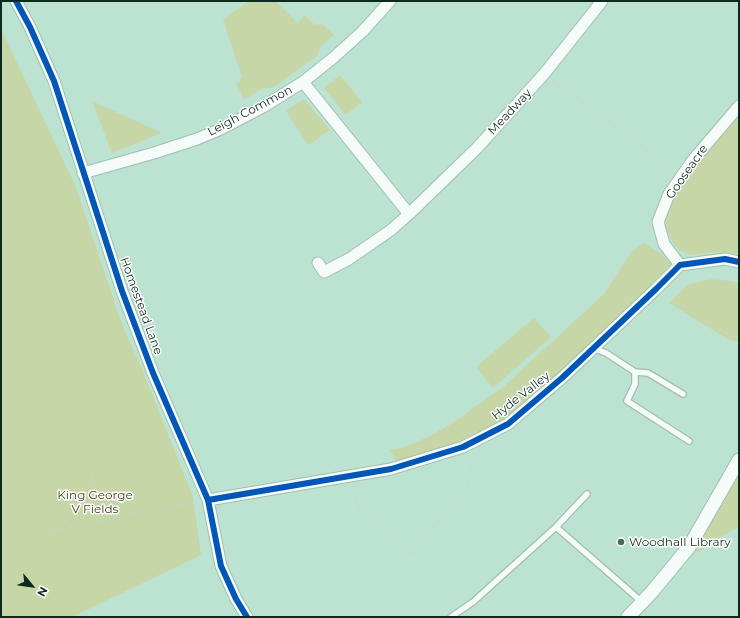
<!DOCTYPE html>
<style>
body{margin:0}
#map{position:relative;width:740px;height:618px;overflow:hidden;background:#bce2d1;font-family:Montserrat,sans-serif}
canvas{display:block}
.frame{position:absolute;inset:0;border:2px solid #0d2a1e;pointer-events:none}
.north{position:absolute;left:12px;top:566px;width:40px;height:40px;-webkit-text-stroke:3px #fff;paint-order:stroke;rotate:119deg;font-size:11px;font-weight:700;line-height:16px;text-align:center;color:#0d2a1e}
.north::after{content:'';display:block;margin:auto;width:14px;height:18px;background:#0d2a1e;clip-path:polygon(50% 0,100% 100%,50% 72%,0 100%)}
</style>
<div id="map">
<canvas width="740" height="618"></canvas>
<div class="frame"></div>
<div class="north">N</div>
</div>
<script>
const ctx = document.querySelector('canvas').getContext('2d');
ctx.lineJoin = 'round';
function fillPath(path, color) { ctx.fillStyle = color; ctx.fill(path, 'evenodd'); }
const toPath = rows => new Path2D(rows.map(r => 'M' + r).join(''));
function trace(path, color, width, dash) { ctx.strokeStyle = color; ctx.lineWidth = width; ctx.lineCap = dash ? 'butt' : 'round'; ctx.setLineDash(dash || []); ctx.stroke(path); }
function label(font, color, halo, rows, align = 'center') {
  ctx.font = font + ' Montserrat,sans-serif'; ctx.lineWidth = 3; ctx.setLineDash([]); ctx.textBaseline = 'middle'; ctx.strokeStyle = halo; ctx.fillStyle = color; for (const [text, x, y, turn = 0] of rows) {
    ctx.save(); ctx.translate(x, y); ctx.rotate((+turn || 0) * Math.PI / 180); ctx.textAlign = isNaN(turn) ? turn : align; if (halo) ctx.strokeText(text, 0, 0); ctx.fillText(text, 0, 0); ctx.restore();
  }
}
const green = toPath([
 [249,1,276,1,298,23,305,15,315,25,322,24,334,35,321,46,317,56,272,88,262,88,244,100,236,83,240,81,242,77,223,19],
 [1,29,75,185,123,327,140,364,193,497,201,555,72,617,1,617],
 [340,75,362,102,346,115,324,88],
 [304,99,330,130,308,145,286,111],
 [92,101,162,133,112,153],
 [739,115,739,254,718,252,691,255,679,250,672,241,667,232,665,217,672,198,706,151],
 [644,243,660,253,673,266,559,374,504,420,459,442,398,463,390,450,405,447,430,436,451,424,503,387,604,294,631,252],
 [712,279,730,281,739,283,739,342,729,340,669,303,689,284],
 [534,318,551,337,493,388,476,367],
 [739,468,739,527,717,539,699,552,696,551,694,549]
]);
const path = toPath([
 [553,81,673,168],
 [666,295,731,336,739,338],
 [79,436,94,481,119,504,134,514],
 [355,493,359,509,411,556,469,483,471,463],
 [52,531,66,521,80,504,94,481],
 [1,544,13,540,134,514,196,502],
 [699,555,739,535]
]);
const service = toPath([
 [593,348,606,353,635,372,635,384,627,401,689,441],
 [635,372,648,373,683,394],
 [556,527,642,602],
 [451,617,473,602,556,527,587,494]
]);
const minor = toPath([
 [16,1,30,27,54,81,122,291,153,373,208,500,221,566,236,599,247,617],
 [303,82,409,214],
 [83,173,154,153,197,139,221,129,263,107,303,82,333,58,362,32,390,1],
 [318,263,324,272,349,259,391,230,409,214,477,148,544,74,602,1],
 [680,265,664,244,658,222,669,194,693,160,739,106],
 [208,500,391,469,463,447,508,424,562,378,656,289,680,265,725,259,739,262]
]);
const tertiary = toPath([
 [628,617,651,593,689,547,739,460]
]);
const cycleway = toPath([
 [16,1,30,27,54,81,122,291,153,373,208,500,221,566,236,599,247,617],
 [208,500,391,469,463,447,508,424,562,378,656,289,680,265,725,259,739,262]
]);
const markers = [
 [621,542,4,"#4a6a5d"]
];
const streetNames = [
 ["Leigh Common",250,111,-28],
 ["Meadway",510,112,-47],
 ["Gooseacre",687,172,-55],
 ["Homestead Lane",141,306,70],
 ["Hyde Valley",521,396,-38]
];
const parkNames = [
 ["King George",95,495],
 ["V Fields",95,509]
];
const poiNames = [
 ["Woodhall Library",629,542]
];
fillPath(green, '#c7d6a6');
trace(service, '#a0bfb1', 8);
trace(minor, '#a0bfb1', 13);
trace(tertiary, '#a0bfb1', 15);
trace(path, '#c9d5cf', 2.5, [1, 3]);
trace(service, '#f5fbf8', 5.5);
trace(minor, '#f5fbf8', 11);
trace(tertiary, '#f5fbf8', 13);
trace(cycleway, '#0057b8', 6);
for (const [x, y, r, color] of markers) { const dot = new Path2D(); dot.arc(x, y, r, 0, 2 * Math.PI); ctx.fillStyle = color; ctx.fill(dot); trace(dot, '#fff', 1.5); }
label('12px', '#0d2a1e', '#fff', streetNames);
label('12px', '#434015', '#fff', parkNames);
label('12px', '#0d2a1e', '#fff', poiNames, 'left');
</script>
